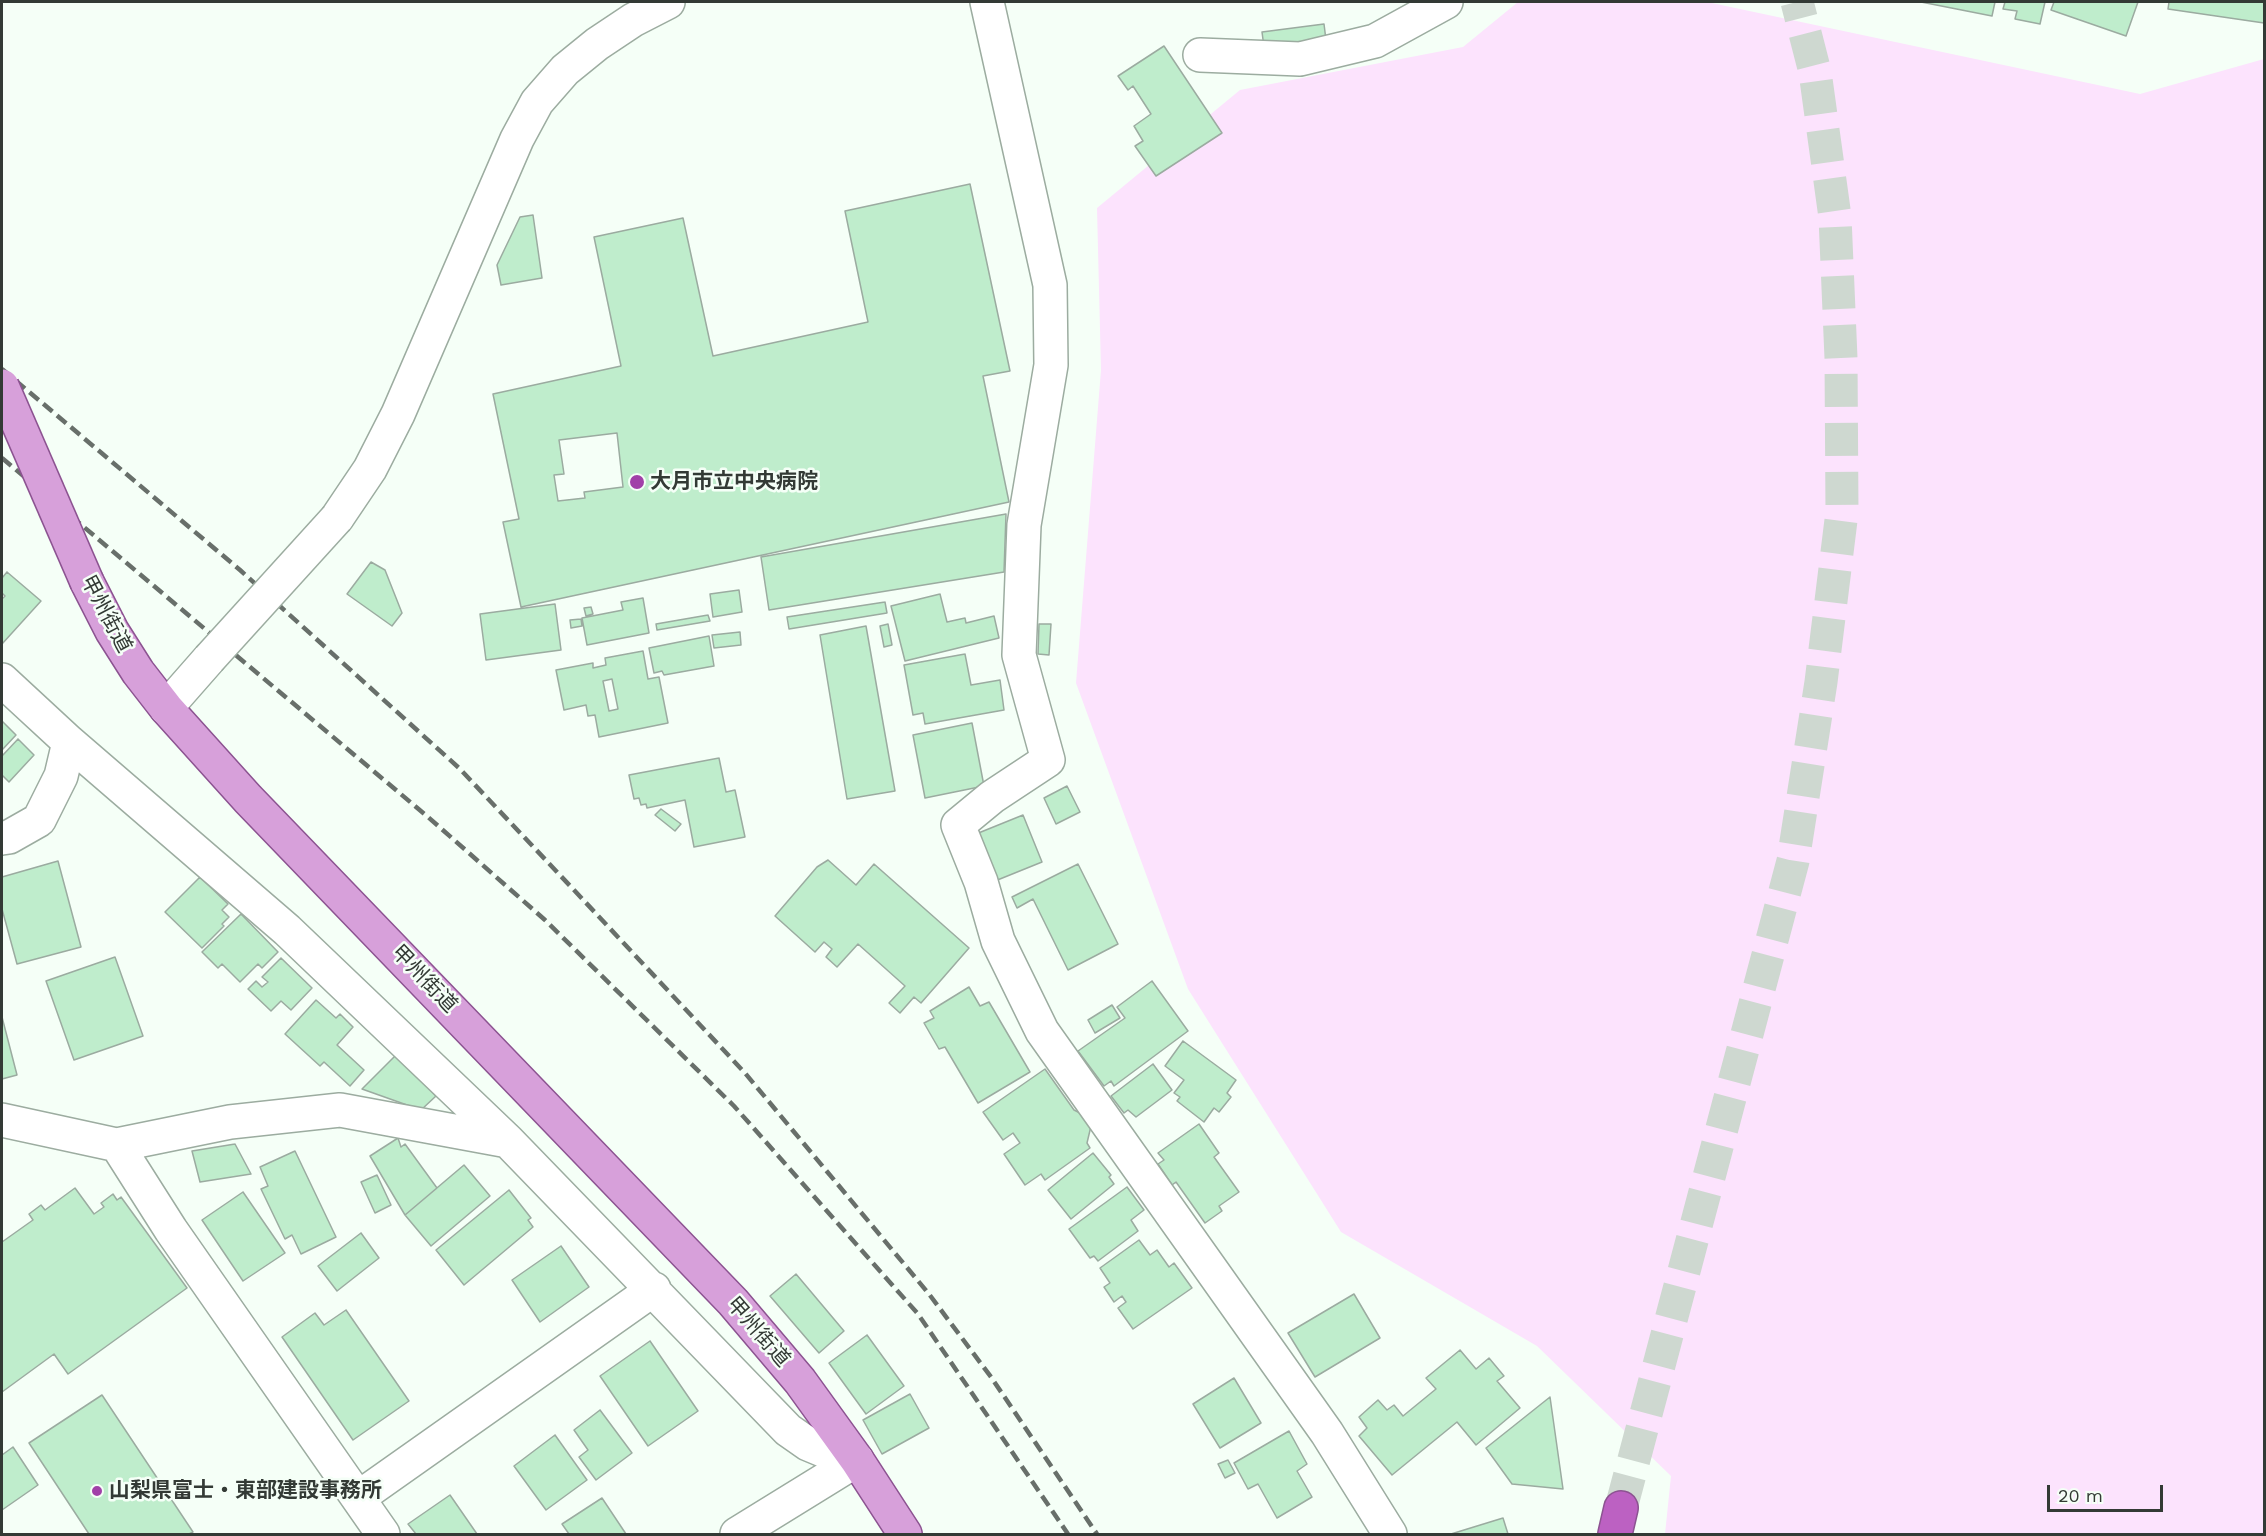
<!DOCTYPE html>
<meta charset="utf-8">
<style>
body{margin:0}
#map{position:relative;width:2266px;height:1536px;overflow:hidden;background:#f5fff7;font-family:"Work Sans",sans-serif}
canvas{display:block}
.frame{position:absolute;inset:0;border:3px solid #333a35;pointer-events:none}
.scale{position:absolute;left:2047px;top:1485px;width:116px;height:27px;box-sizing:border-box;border:3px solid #333a35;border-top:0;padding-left:8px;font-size:18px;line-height:21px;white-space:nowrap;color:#333a35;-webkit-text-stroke:4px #f5fff7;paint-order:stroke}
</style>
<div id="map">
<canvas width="2266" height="1536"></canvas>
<div class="frame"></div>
<div class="scale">20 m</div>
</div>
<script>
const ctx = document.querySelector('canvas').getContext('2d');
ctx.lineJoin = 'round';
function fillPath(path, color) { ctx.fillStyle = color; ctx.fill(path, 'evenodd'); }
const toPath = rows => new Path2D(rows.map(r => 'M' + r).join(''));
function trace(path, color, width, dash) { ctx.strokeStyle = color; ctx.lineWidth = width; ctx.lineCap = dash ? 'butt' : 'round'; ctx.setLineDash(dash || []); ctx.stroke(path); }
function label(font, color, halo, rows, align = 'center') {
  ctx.font = font + ' "Work Sans","Noto Sans JP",sans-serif'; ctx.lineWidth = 5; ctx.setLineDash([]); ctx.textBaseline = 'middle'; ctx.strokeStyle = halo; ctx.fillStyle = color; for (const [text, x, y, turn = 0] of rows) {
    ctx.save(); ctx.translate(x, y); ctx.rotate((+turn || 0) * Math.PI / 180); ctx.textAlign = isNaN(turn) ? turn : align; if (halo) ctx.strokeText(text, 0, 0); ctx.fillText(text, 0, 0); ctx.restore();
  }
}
const green = toPath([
 [1518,2,1707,2,2140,94,2264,59,2264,1534,1665,1534,1671,1476,1537,1346,1341,1232,1188,989,1076,683,1101,370,1097,208,1240,90,1463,47]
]);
const building = toPath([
 [1921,2,1995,2,1992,16,1921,2],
 [2005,2,2045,2,2040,24,2015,19,2017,11,2003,9,2005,2],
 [2054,2,2138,2,2126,36,2051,10,2054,2],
 [2169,2,2264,2,2264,23,2168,9,2169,2],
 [1324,24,1326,40,1264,47,1262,32,1324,24],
 [1164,46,1222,133,1156,176,1135,146,1143,141,1134,126,1151,114,1133,86,1128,90,1118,76,1164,46],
 [970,184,1010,371,983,376,1009,502,521,607,503,522,519,519,493,394,621,366,594,237,683,218,713,356,868,322,845,211,970,184],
 [617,433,623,487,584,492,585,498,558,501,554,475,564,474,559,440,617,433],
 [533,215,542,278,501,285,497,265,520,217,533,215],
 [1006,514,1004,572,769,610,761,557,1006,514],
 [371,562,385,570,402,613,392,626,347,594,371,562],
 [7,572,41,601,2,644,2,599,5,596,2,593,2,578,7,572],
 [739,590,742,612,713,617,710,594,739,590],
 [940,594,947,622,965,618,966,623,994,616,999,638,905,661,891,606,940,594],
 [643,598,649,633,587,645,582,618,623,610,621,602,643,598],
 [885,602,887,613,789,629,787,617,885,602],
 [555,604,561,650,486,660,480,614,555,604],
 [591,607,593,614,586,616,584,608,591,607],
 [708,615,710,621,657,630,656,624,708,615],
 [581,619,582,626,571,628,570,620,581,619],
 [888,624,892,645,884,647,880,626,888,624],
 [1039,624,1051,624,1049,655,1038,654,1039,624],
 [866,626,895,791,847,799,820,635,866,626],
 [740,632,741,645,714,648,712,635,740,632],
 [709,636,714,666,664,675,662,671,654,673,649,648,709,636],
 [643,651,648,679,659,677,668,723,599,737,595,715,588,716,586,705,564,710,556,670,593,663,593,668,606,665,605,658,643,651],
 [612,679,618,709,609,711,603,681,612,679],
 [965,654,971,685,1000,680,1004,710,925,724,923,713,913,715,904,665,965,654],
 [2,721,16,735,2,750,2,721],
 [972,723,984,786,925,798,913,735,972,723],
 [18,739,34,755,9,782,2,775,2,756,18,739],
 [719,758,726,792,735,790,745,837,694,847,685,800,647,808,646,804,641,805,639,798,634,799,629,775,719,758],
 [1067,786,1080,812,1056,824,1044,798,1067,786],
 [661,809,681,824,675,831,655,815,661,809],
 [1023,815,1042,862,995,881,976,834,1023,815],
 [828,860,856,885,874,864,969,948,921,1003,914,997,900,1013,889,1003,905,986,858,944,837,967,826,957,832,949,824,942,815,952,775,916,817,867,828,860],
 [58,861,81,947,17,964,2,909,2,877,58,861],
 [1078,864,1118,944,1068,970,1033,899,1017,908,1012,897,1078,864],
 [200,877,228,904,222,910,229,917,222,924,224,926,202,948,165,912,200,877],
 [241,914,278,952,262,968,258,964,240,982,222,964,218,968,202,952,241,914],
 [115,957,143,1036,74,1060,46,981,115,957],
 [281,958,312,988,291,1010,281,1001,271,1011,248,989,256,981,262,987,268,982,262,977,281,958],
 [1152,981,1188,1031,1114,1086,1111,1081,1104,1086,1078,1051,1125,1018,1117,1007,1152,981],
 [969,987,980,1006,989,1002,1030,1072,978,1103,945,1047,939,1049,924,1023,934,1018,930,1011,969,987],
 [316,1000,336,1018,340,1014,353,1027,337,1045,364,1070,350,1086,324,1062,320,1066,285,1034,316,1000],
 [1112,1005,1120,1018,1095,1033,1088,1020,1112,1005],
 [2,1017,17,1075,2,1079,2,1017],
 [1183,1041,1236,1080,1227,1093,1231,1097,1219,1112,1214,1108,1204,1122,1177,1101,1180,1097,1174,1093,1184,1080,1165,1066,1183,1041],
 [397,1054,436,1096,421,1110,362,1089,397,1054],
 [1153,1064,1172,1090,1136,1117,1128,1110,1124,1113,1111,1096,1153,1064],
 [1045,1069,1074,1110,1082,1114,1091,1126,1087,1143,1090,1148,1045,1180,1041,1174,1025,1185,1004,1154,1020,1143,1013,1133,1003,1140,983,1112,1045,1069],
 [1199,1124,1219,1153,1214,1157,1239,1192,1219,1206,1222,1211,1205,1223,1176,1182,1172,1185,1158,1164,1164,1160,1158,1153,1199,1124],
 [398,1138,401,1147,405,1144,437,1188,405,1215,370,1156,398,1138],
 [235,1144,251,1174,200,1182,192,1151,235,1144],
 [295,1151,336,1237,301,1254,292,1235,285,1239,261,1189,268,1186,260,1167,295,1151],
 [1093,1153,1111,1175,1109,1177,1114,1184,1071,1219,1048,1190,1093,1153],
 [464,1165,490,1196,431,1246,405,1215,464,1165],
 [377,1175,391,1205,375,1213,361,1182,377,1175],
 [1127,1187,1144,1210,1131,1220,1138,1231,1098,1261,1094,1256,1090,1258,1069,1229,1127,1187],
 [75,1188,94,1214,104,1207,101,1203,113,1194,117,1200,121,1197,187,1288,68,1374,54,1354,2,1392,2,1242,33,1220,29,1214,41,1205,45,1210,75,1188],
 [509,1190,531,1218,528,1220,533,1227,464,1285,436,1250,509,1190],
 [243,1192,285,1253,243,1281,202,1220,243,1192],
 [361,1233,379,1258,337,1291,318,1266,361,1233],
 [1139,1240,1150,1255,1157,1250,1169,1267,1174,1263,1192,1288,1133,1329,1118,1308,1126,1302,1122,1296,1114,1302,1104,1287,1110,1283,1100,1268,1139,1240],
 [561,1246,589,1287,540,1322,512,1280,561,1246],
 [796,1274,844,1331,819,1353,770,1296,796,1274],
 [1354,1294,1380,1338,1315,1377,1288,1333,1354,1294],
 [346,1310,409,1401,353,1440,282,1337,315,1313,324,1325,346,1310],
 [867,1335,904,1386,866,1414,829,1363,867,1335],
 [650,1341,698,1411,648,1446,600,1376,650,1341],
 [1460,1350,1476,1369,1489,1358,1504,1376,1497,1381,1520,1408,1476,1445,1457,1422,1392,1475,1359,1436,1367,1428,1359,1417,1378,1400,1387,1410,1394,1405,1403,1416,1436,1389,1426,1378,1460,1350],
 [1234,1378,1261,1423,1220,1448,1193,1404,1234,1378],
 [910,1394,929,1428,882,1454,863,1420,910,1394],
 [102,1395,193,1532,189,1534,89,1534,29,1443,102,1395],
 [1550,1397,1563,1489,1512,1484,1486,1448,1550,1397],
 [600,1410,632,1453,596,1480,579,1457,588,1450,574,1430,600,1410],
 [1289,1431,1307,1464,1297,1471,1312,1497,1277,1518,1258,1484,1248,1489,1234,1463,1289,1431],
 [555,1435,587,1480,546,1510,514,1466,555,1435],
 [13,1447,38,1485,2,1510,2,1455,13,1447],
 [1228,1460,1235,1473,1225,1478,1218,1464,1228,1460],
 [450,1495,477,1534,416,1534,408,1524,450,1495],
 [602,1498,626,1534,569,1534,562,1524,602,1498],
 [1503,1518,1508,1534,1451,1534,1503,1518]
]);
const highwayTunnel = toPath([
 [1621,1508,1793,861,1821,682,1842,512,1841,358,1835,217,1815,72,1797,2]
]);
const minor = toPath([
 [987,2,1050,285,1051,365,1024,525,1019,655,1048,760,992,797,958,825,981,882,998,941,1042,1031,1327,1433,1390,1534],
 [1200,55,1300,59,1375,41,1446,2],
 [337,518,370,469,398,414,517,139,537,102,565,70,597,44,633,20,668,2],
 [2,680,69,742,287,930,508,1141,788,1430,808,1444,832,1454,857,1460],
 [166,708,209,659],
 [2,838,9,837,39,820,61,776,69,742],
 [2,1120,117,1145,230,1122,340,1110,508,1141],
 [117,1145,171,1230,383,1534],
 [358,1498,654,1289],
 [737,1534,857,1460]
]);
const major = toPath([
 [87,582,112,631,138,672,166,708,248,799,733,1302,800,1381,857,1460,905,1534]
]);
const highway = toPath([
 [1615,1534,1621,1508]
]);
const rail = toPath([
 [2,369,240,570,459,768,574,890,745,1073,929,1294,991,1377,1097,1534],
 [2,458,428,817,545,920,734,1106,918,1314,1068,1534]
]);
const minorBridge = toPath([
 [209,659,337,518]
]);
const majorBridge = toPath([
 [2,386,87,582]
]);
const markers = [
 [637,482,8,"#a140a8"],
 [97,1491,6,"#a140a8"]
];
const poiNames = [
 ["大月市立中央病院",650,482],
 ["山梨県富士・東部建設事務所",109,1491]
];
const streetNames = [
 ["甲州街道",106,614,62],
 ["甲州街道",424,979,46],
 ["甲州街道",758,1332,49]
];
fillPath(green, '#fce3fd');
fillPath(building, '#bfedcc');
trace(building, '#9baba0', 1.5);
trace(highwayTunnel, '#ced8d0', 33, [33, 16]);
trace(minor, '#9caca0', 36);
trace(major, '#8c5391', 36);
trace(highway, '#8c5391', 36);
trace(minor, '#fff', 33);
trace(major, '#d7a0da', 33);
trace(highway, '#bc61c2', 33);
trace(rail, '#686f6a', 4.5, [12, 6]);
trace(minorBridge, '#9caca0', 36, []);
trace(majorBridge, '#8c5391', 36, []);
trace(minorBridge, '#fff', 33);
trace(majorBridge, '#d7a0da', 33);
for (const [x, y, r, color] of markers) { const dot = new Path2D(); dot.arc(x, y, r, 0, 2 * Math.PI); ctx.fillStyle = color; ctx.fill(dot); trace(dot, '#f5fff7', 2); }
label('bold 21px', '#333a35', '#f5fff7', poiNames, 'left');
label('21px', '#333a35', '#f5fff7', streetNames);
</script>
